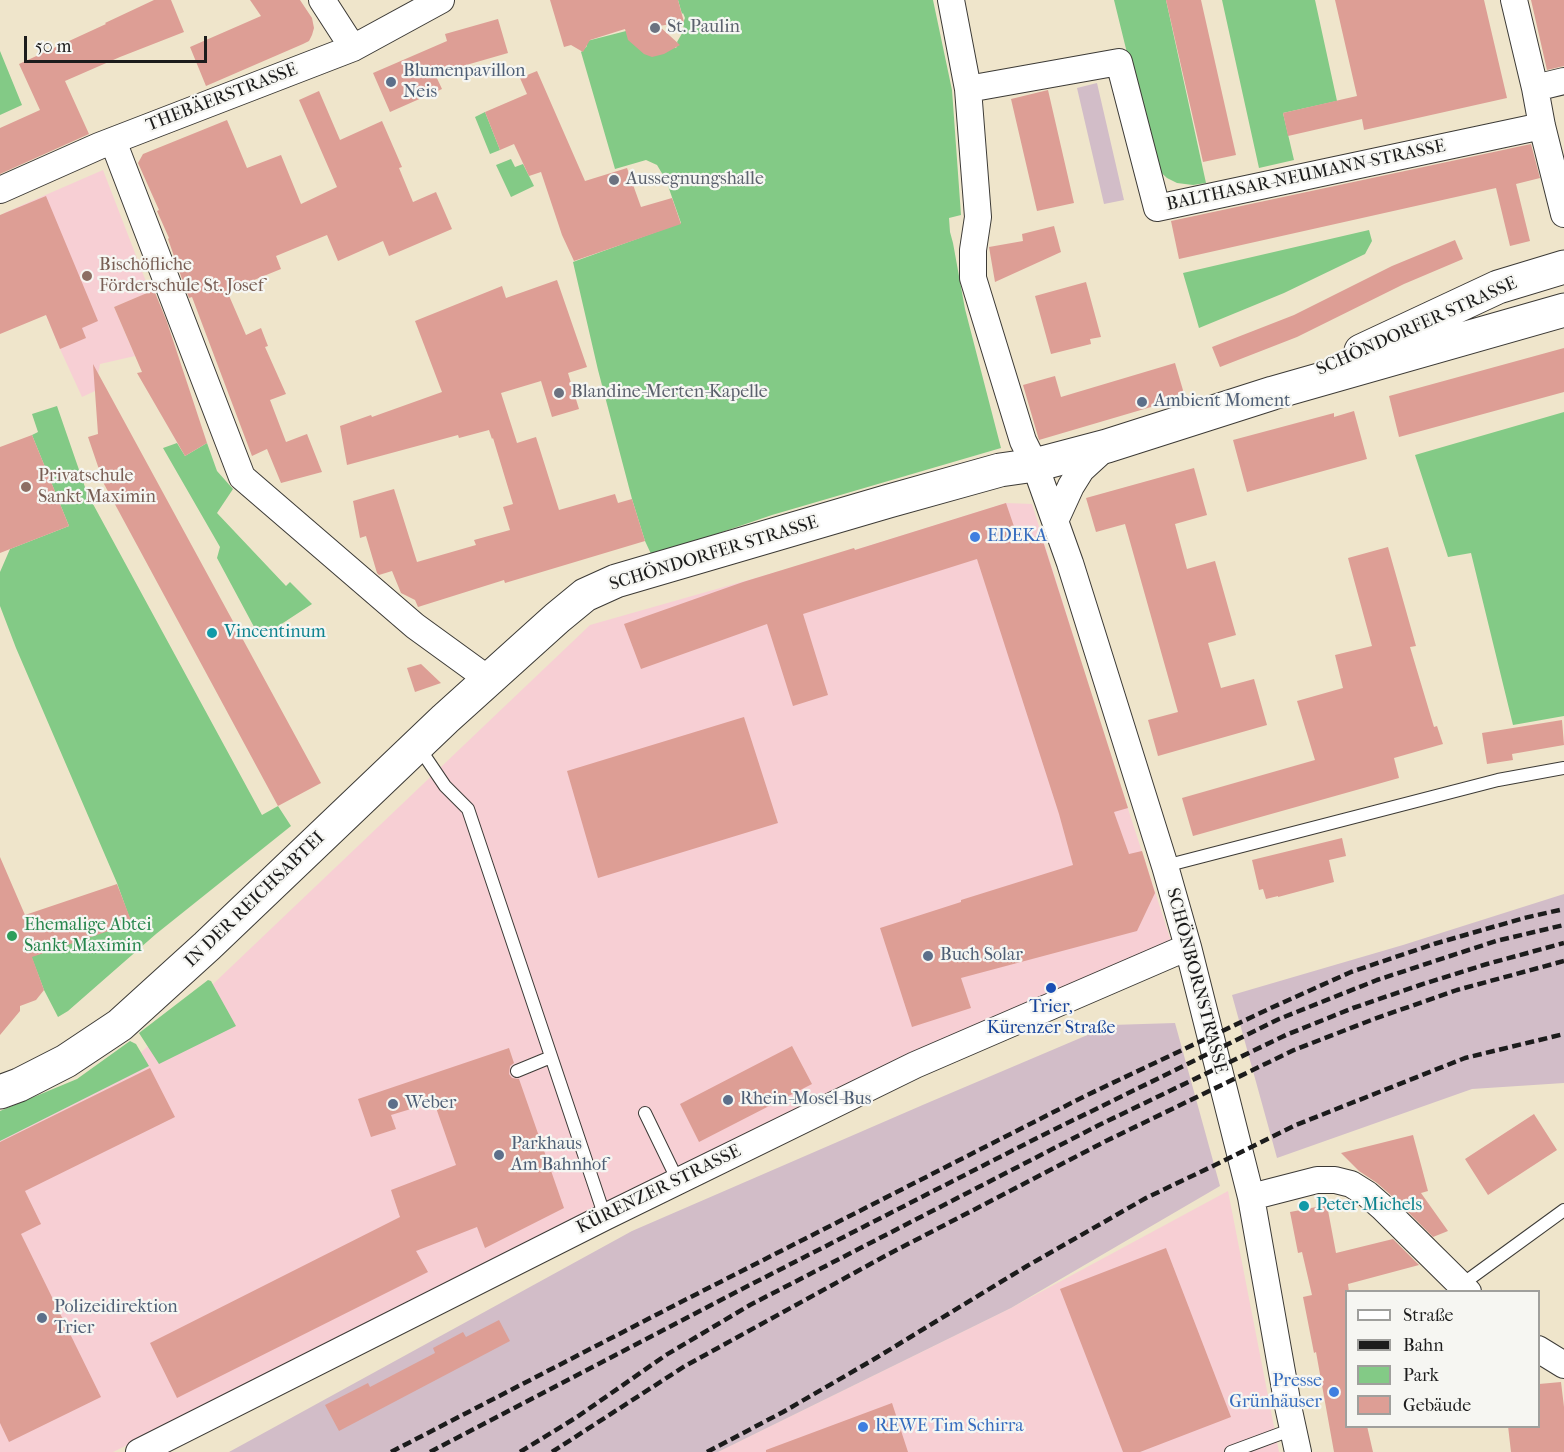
<!DOCTYPE html>
<meta charset="utf-8">
<style>
body{margin:0}
#map{position:relative;width:1564px;height:1452px;overflow:hidden;background:#efe5cb;font-family:"IM FELL French Canon",serif}
canvas{display:block}
.legend{position:absolute;left:1345px;top:1290px;width:195px;height:138px;box-sizing:border-box;background:#f6f6f2;border:2px solid #9f9f9c;margin:0;padding:8px 10px;list-style:none;font-size:18px;color:#1c1c1c}
.legend li{display:flex;align-items:center;gap:12px;height:30px}
.legend b{width:30px;border:2px solid #9f9f9c}
.scale{position:absolute;left:24px;top:36px;width:183px;height:27px;box-sizing:border-box;border:3px solid #1c1c1c;border-top:0;padding-left:8px;font-size:18px;line-height:21px;white-space:nowrap;color:#1c1c1c;-webkit-text-stroke:4px #f6f6f2;paint-order:stroke}
</style>
<div id="map">
<canvas width="1564" height="1452"></canvas>
<ul class="legend">
<li><b style="height:8px;background:#fff"></b>Straße</li>
<li><b style="height:8px;background:#1c1c1c"></b>Bahn</li>
<li><b style="height:16px;background:#83ca86"></b>Park</li>
<li><b style="height:16px;background:#dd9e95"></b>Gebäude</li>
</ul>
<div class="scale">50 m</div>
</div>
<script>
const ctx = document.querySelector('canvas').getContext('2d');
ctx.lineJoin = 'round';
function fillPath(path, color) { ctx.fillStyle = color; ctx.fill(path, 'evenodd'); }
const toPath = rows => new Path2D(rows.map(r => 'M' + r).join(''));
function trace(path, color, width, dash) { ctx.strokeStyle = color; ctx.lineWidth = width; ctx.lineCap = dash ? 'butt' : 'round'; ctx.setLineDash(dash || []); ctx.stroke(path); }
function label(font, color, halo, rows, align = 'center') {
  ctx.font = font + ' "IM FELL French Canon",serif'; ctx.lineWidth = 4.5; ctx.setLineDash([]); ctx.textBaseline = 'middle'; ctx.strokeStyle = halo; ctx.fillStyle = color; for (const [text, x, y, turn = 0] of rows) {
    ctx.save(); ctx.translate(x, y); ctx.rotate((+turn || 0) * Math.PI / 180); ctx.textAlign = isNaN(turn) ? turn : align; if (halo) ctx.strokeText(text, 0, 0); ctx.fillText(text, 0, 0); ctx.restore();
  }
}
const built = toPath([
 [103,170,150,292,114,307,135,356,100,364,95,391,82,397,60,349,4,213],
 [1006,503,1032,504,1077,648,1076,649,1171,941,113,1452,0,1452,0,1122,127,1066,590,625,875,544],
 [1228,1191,1279,1452,718,1452,1011,1308]
]);
const industrial = toPath([
 [1097,83,1124,200,1104,204,1077,88],
 [1564,894,1564,1083,1472,1089,1277,1158,1232,995,1403,945],
 [1175,1023,1220,1186,1011,1308,718,1452,229,1452,632,1231,925,1104,1111,1025]
]);
const green = toPath([
 [678,0,933,0,952,90,961,215,949,218,950,232,953,243,965,309,1001,448,772,515,652,556,645,541,632,499,598,370,573,262,681,223,666,180,657,165,646,160,615,169,581,52,587,46,587,41,626,31,676,48,678,44,677,42,684,30,683,23,685,18,683,13,682,14],
 [1114,0,1166,0,1206,183,1193,185,1177,183,1167,178,1155,167],
 [1222,0,1315,0,1337,101,1283,113,1294,160,1259,168],
 [0,51,22,105,0,115],
 [485,112,500,150,490,154,475,117],
 [511,159,515,167,523,164,534,186,511,197,496,165],
 [1369,230,1372,241,1365,254,1284,293,1199,328,1183,273],
 [57,406,87,493,262,815,278,806,291,826,156,934,68,1011,58,1017,44,990,30,953,131,922,117,883,16,648,0,606,0,572,10,549,69,526,32,435,38,432,32,414],
 [1564,412,1564,716,1513,725,1471,553,1448,557,1415,455],
 [177,443,185,456,207,443,217,471,233,489,217,513,286,586,290,582,312,604,260,638,217,558,220,547,163,448],
 [208,980,211,981,236,1026,159,1064,139,1033],
 [130,1041,136,1044,149,1066,0,1141,0,1111,77,1079]
]);
const building = toPath([
 [154,0,171,0,184,32,120,57,65,81,89,134,0,174,0,128,40,110,19,64,106,24,105,23],
 [250,0,300,0,312,18,314,28,312,35,309,41,303,44,206,86,190,47,261,16],
 [550,0,678,0,684,22,659,26,680,45,664,54,652,57,644,54,628,40,625,29,590,40,583,52,571,45,564,47],
 [1166,0,1201,0,1236,155,1203,162],
 [1335,0,1484,0,1507,98,1364,130,1362,119,1288,136,1283,113,1357,96],
 [1531,0,1564,0,1564,66,1547,70],
 [498,19,508,53,435,74,442,89,390,112,373,73,447,41,445,34],
 [537,71,585,181,627,168,641,207,672,198,681,224,574,261,562,235,541,172,529,176,514,144,500,150,485,112,527,94,520,78],
 [1048,90,1074,203,1037,211,1011,99],
 [319,91,340,140,382,121,402,167,399,168,413,202,436,192,452,229,389,256,383,241,338,261,327,235,276,256,281,269,227,291,246,335,261,328,268,346,265,347,286,394,270,400,286,442,307,434,322,472,281,483,267,449,252,456,192,297,189,298,182,279,168,239,169,238,157,211,159,210,138,163,143,154,227,120,247,168,281,155,301,204,337,187,299,100],
 [1531,144,1540,178,1516,184,1530,241,1510,246,1496,188,1179,259,1171,221],
 [46,196,98,321,82,328,86,338,60,349,46,315,0,334,0,215],
 [1054,226,1061,252,995,282,989,247,1023,241,1022,234],
 [1455,240,1463,259,1404,284,1297,337,1220,367,1212,347,1294,315,1392,266],
 [557,280,587,367,568,373,579,409,552,417,541,381,501,393,517,443,536,437,559,510,615,494,618,503,632,499,645,541,505,583,504,580,418,607,415,600,401,593,392,571,379,575,377,573,366,536,360,538,353,501,394,489,417,562,476,545,474,540,510,530,503,507,513,504,493,438,492,439,489,430,459,438,458,435,347,465,340,426,371,415,372,417,442,392,415,321,502,286,506,298],
 [1086,282,1101,337,1090,339,1091,344,1051,354,1035,296],
 [154,290,167,322,207,443,185,456,137,373,142,372,114,307],
 [1564,348,1564,392,1399,437,1389,396],
 [1175,363,1185,397,1039,440,1023,385,1055,376,1061,397],
 [93,364,321,783,278,806,104,484,88,437,98,434],
 [1354,411,1367,459,1247,492,1233,440,1334,413,1334,417],
 [32,435,69,526,0,553,0,447],
 [1194,468,1207,515,1175,524,1187,569,1215,561,1236,635,1208,643,1221,688,1254,679,1267,725,1158,756,1148,720,1178,712,1125,524,1096,532,1086,498],
 [1006,503,1019,541,1041,535,1128,808,1114,812,1129,854,1142,851,1155,893,1137,931,961,978,971,1008,912,1027,880,928,961,902,961,900,1073,865,1059,814,977,559,803,614,828,695,793,706,767,624,641,669,624,624,743,582,854,548,855,550],
 [1388,547,1416,646,1410,647,1434,727,1437,726,1443,744,1394,758,1399,778,1193,836,1182,798,1315,760,1297,701,1343,688,1335,655,1372,646,1348,558],
 [421,664,441,683,415,692,407,668],
 [744,717,778,823,598,878,567,771],
 [1562,720,1564,745,1512,754,1513,760,1487,764,1482,733],
 [1342,838,1346,856,1329,860,1334,882,1278,897,1278,896,1266,899,1263,889,1259,890,1252,860],
 [0,857,25,915,117,884,132,923,32,957,44,990,36,1000,20,1006,20,1011,0,1035],
 [792,1046,812,1084,699,1142,680,1104],
 [509,1048,514,1063,510,1066,509,1074,512,1078,519,1079,564,1208,485,1248,477,1227,416,1251,428,1272,177,1398,150,1343,400,1217,391,1190,456,1165,434,1102,391,1115,396,1129,371,1137,358,1099],
 [150,1068,175,1117,25,1191,41,1224,21,1234,101,1397,9,1442,0,1423,0,1142],
 [1534,1114,1557,1150,1488,1195,1465,1159],
 [1413,1135,1428,1191,1421,1193,1448,1231,1433,1237,1393,1197,1377,1183,1359,1171,1341,1153],
 [1327,1205,1336,1253,1393,1239,1419,1265,1348,1284,1349,1292,1347,1292,1347,1426,1367,1426,1373,1452,1334,1452,1316,1352,1314,1353,1303,1297,1312,1295,1302,1252,1298,1253,1290,1212],
 [1166,1248,1231,1417,1140,1452,1123,1452,1060,1289],
 [499,1320,510,1341,339,1431,325,1405,368,1383,370,1387,435,1353,433,1348,463,1332,466,1337],
 [1561,1382,1564,1407,1564,1452,1511,1452,1508,1426,1539,1426,1539,1384],
 [892,1403,908,1452,766,1452,766,1450]
]);
const lane = toPath([
 [418,746,445,786,468,809,605,1217],
 [1165,866,1498,780,1564,768],
 [517,1071,551,1057],
 [645,1113,678,1181],
 [1461,1285,1564,1210],
 [1231,1452,1293,1429]
]);
const street = toPath([
 [322,0,353,48],
 [951,0,968,89,978,217,973,250,973,278,1023,441,1035,465,1070,563,1165,866,1188,947,1251,1197,1288,1406,1298,1452],
 [1514,0,1535,88,1542,126,1564,214],
 [1535,88,1564,81],
 [968,89,1119,62,1157,208,1542,126],
 [113,141,242,477,415,626,488,679],
 [0,190,99,146,353,48,441,0],
 [1055,521,1071,486,1081,470,1105,448],
 [1251,1197,1317,1180,1335,1180,1351,1184,1367,1194,1383,1208,1468,1292],
 [1538,1349,1564,1365],
 [139,1452,605,1217,915,1065,1188,947]
]);
const secondary = toPath([
 [1361,351,1498,287,1564,267],
 [0,1092,19,1085,66,1061,120,1025,207,946,445,719,557,618,585,595,616,581,889,501,1000,470,1035,465,1107,446,1273,393,1564,310]
]);
const rail = toPath([
 [391,1452,679,1303,1085,1096,1273,1007,1351,972,1434,944,1524,918,1564,909],
 [430,1452,740,1290,1041,1136,1279,1019,1377,980,1496,941,1564,925],
 [520,1452,577,1417,666,1355,750,1305,1099,1125,1286,1035,1353,1008,1420,985,1487,964,1564,943],
 [552,1452,685,1366,885,1256,1106,1141,1294,1050,1374,1019,1457,990,1564,961],
 [707,1452,783,1412,871,1361,1027,1266,1146,1198,1215,1165,1296,1125,1465,1058,1564,1034]
]);
const markers = [
 [655,28,6,"#6b7280"],
 [391,82,6,"#5c6f8a"],
 [614,180,6,"#6b7280"],
 [87,276,6,"#8d6e63"],
 [559,393,6,"#6b7280"],
 [1142,402,6,"#5c6f8a"],
 [26,487,6,"#8d6e63"],
 [975,537,6,"#3f7fe0"],
 [212,633,6,"#0f9aa8"],
 [12,936,6,"#2e9e5b"],
 [928,956,6,"#5c6f8a"],
 [1051,988,6,"#1a4fb4"],
 [728,1100,6,"#5c6f8a"],
 [393,1104,6,"#5c6f8a"],
 [499,1155,6,"#5c6f8a"],
 [1304,1206,6,"#0f9aa8"],
 [42,1318,6,"#5c6f8a"],
 [1334,1392,6,"#3f7fe0"],
 [863,1427,6,"#3f7fe0"]
];
const worshipNames = [
 ["St. Paulin",667,28],
 ["Aussegnungshalle",626,180],
 ["Blandine-Merten-Kapelle",571,393]
];
const serviceNames = [
 ["Blumenpavillon",403,72],
 ["Neis",403,93],
 ["Ambient Moment",1154,402],
 ["Buch Solar",940,956],
 ["Rhein-Mosel-Bus",740,1100],
 ["Weber",405,1104],
 ["Parkhaus",511,1145],
 ["Am Bahnhof",511,1166],
 ["Polizeidirektion",54,1308],
 ["Trier",54,1329]
];
const streetNames = [
 ["THEBÄERSTRASSE",222,98,-21],
 ["BALTHASAR-NEUMANN-STRASSE",1306,176,-12],
 ["SCHÖNDORFER STRASSE",1417,327,-24],
 ["SCHÖNDORFER STRASSE",714,554,-17],
 ["IN DER REICHSABTEI",255,900,-44],
 ["SCHÖNBORNSTRASSE",1196,981,75],
 ["KÜRENZER STRASSE",659,1190,-26]
];
const educationNames = [
 ["Bischöfliche",99,266],
 ["Förderschule St. Josef",99,287],
 ["Privatschule",38,477],
 ["Sankt Maximin",38,498]
];
const shopNames = [
 ["EDEKA",987,537],
 ["Presse",1322,1382,"right"],
 ["Grünhäuser",1322,1403,"right"],
 ["REWE Tim Schirra",875,1427]
];
const cultureNames = [
 ["Vincentinum",224,633],
 ["Peter Michels",1316,1206]
];
const leisureNames = [
 ["Ehemalige Abtei",24,926],
 ["Sankt Maximin",24,947]
];
const transitNames = [
 ["Trier,",1051,1008],
 ["Kürenzer Straße",1051,1029]
];
fillPath(built, '#f7cfd4');
fillPath(industrial, '#d2bdc8');
fillPath(green, '#83ca86');
fillPath(building, '#dd9e95');
trace(lane, '#3c3a36', 14);
trace(street, '#3c3a36', 28);
trace(secondary, '#3c3a36', 35);
trace(lane, '#fff', 12);
trace(street, '#fff', 26);
trace(secondary, '#fff', 33);
trace(rail, '#1c1c1c', 4.5, [9, 4.5]);
for (const [x, y, r, color] of markers) { const dot = new Path2D(); dot.arc(x, y, r, 0, 2 * Math.PI); ctx.fillStyle = color; ctx.fill(dot); trace(dot, '#f6f6f2', 2); }
label('18px', '#5b616d', '#f6f6f2', worshipNames, 'left');
label('18px', '#4e5e75', '#f6f6f2', serviceNames, 'left');
label('18px', '#1c1c1c', '#f6f6f2', streetNames);
label('18px', '#785e54', '#f6f6f2', educationNames, 'left');
label('18px', '#366cbe', '#f6f6f2', shopNames, 'left');
label('18px', '#0d838f', '#f6f6f2', cultureNames, 'left');
label('18px', '#27864d', '#f6f6f2', leisureNames, 'left');
label('18px', '#164399', '#f6f6f2', transitNames);
</script>
